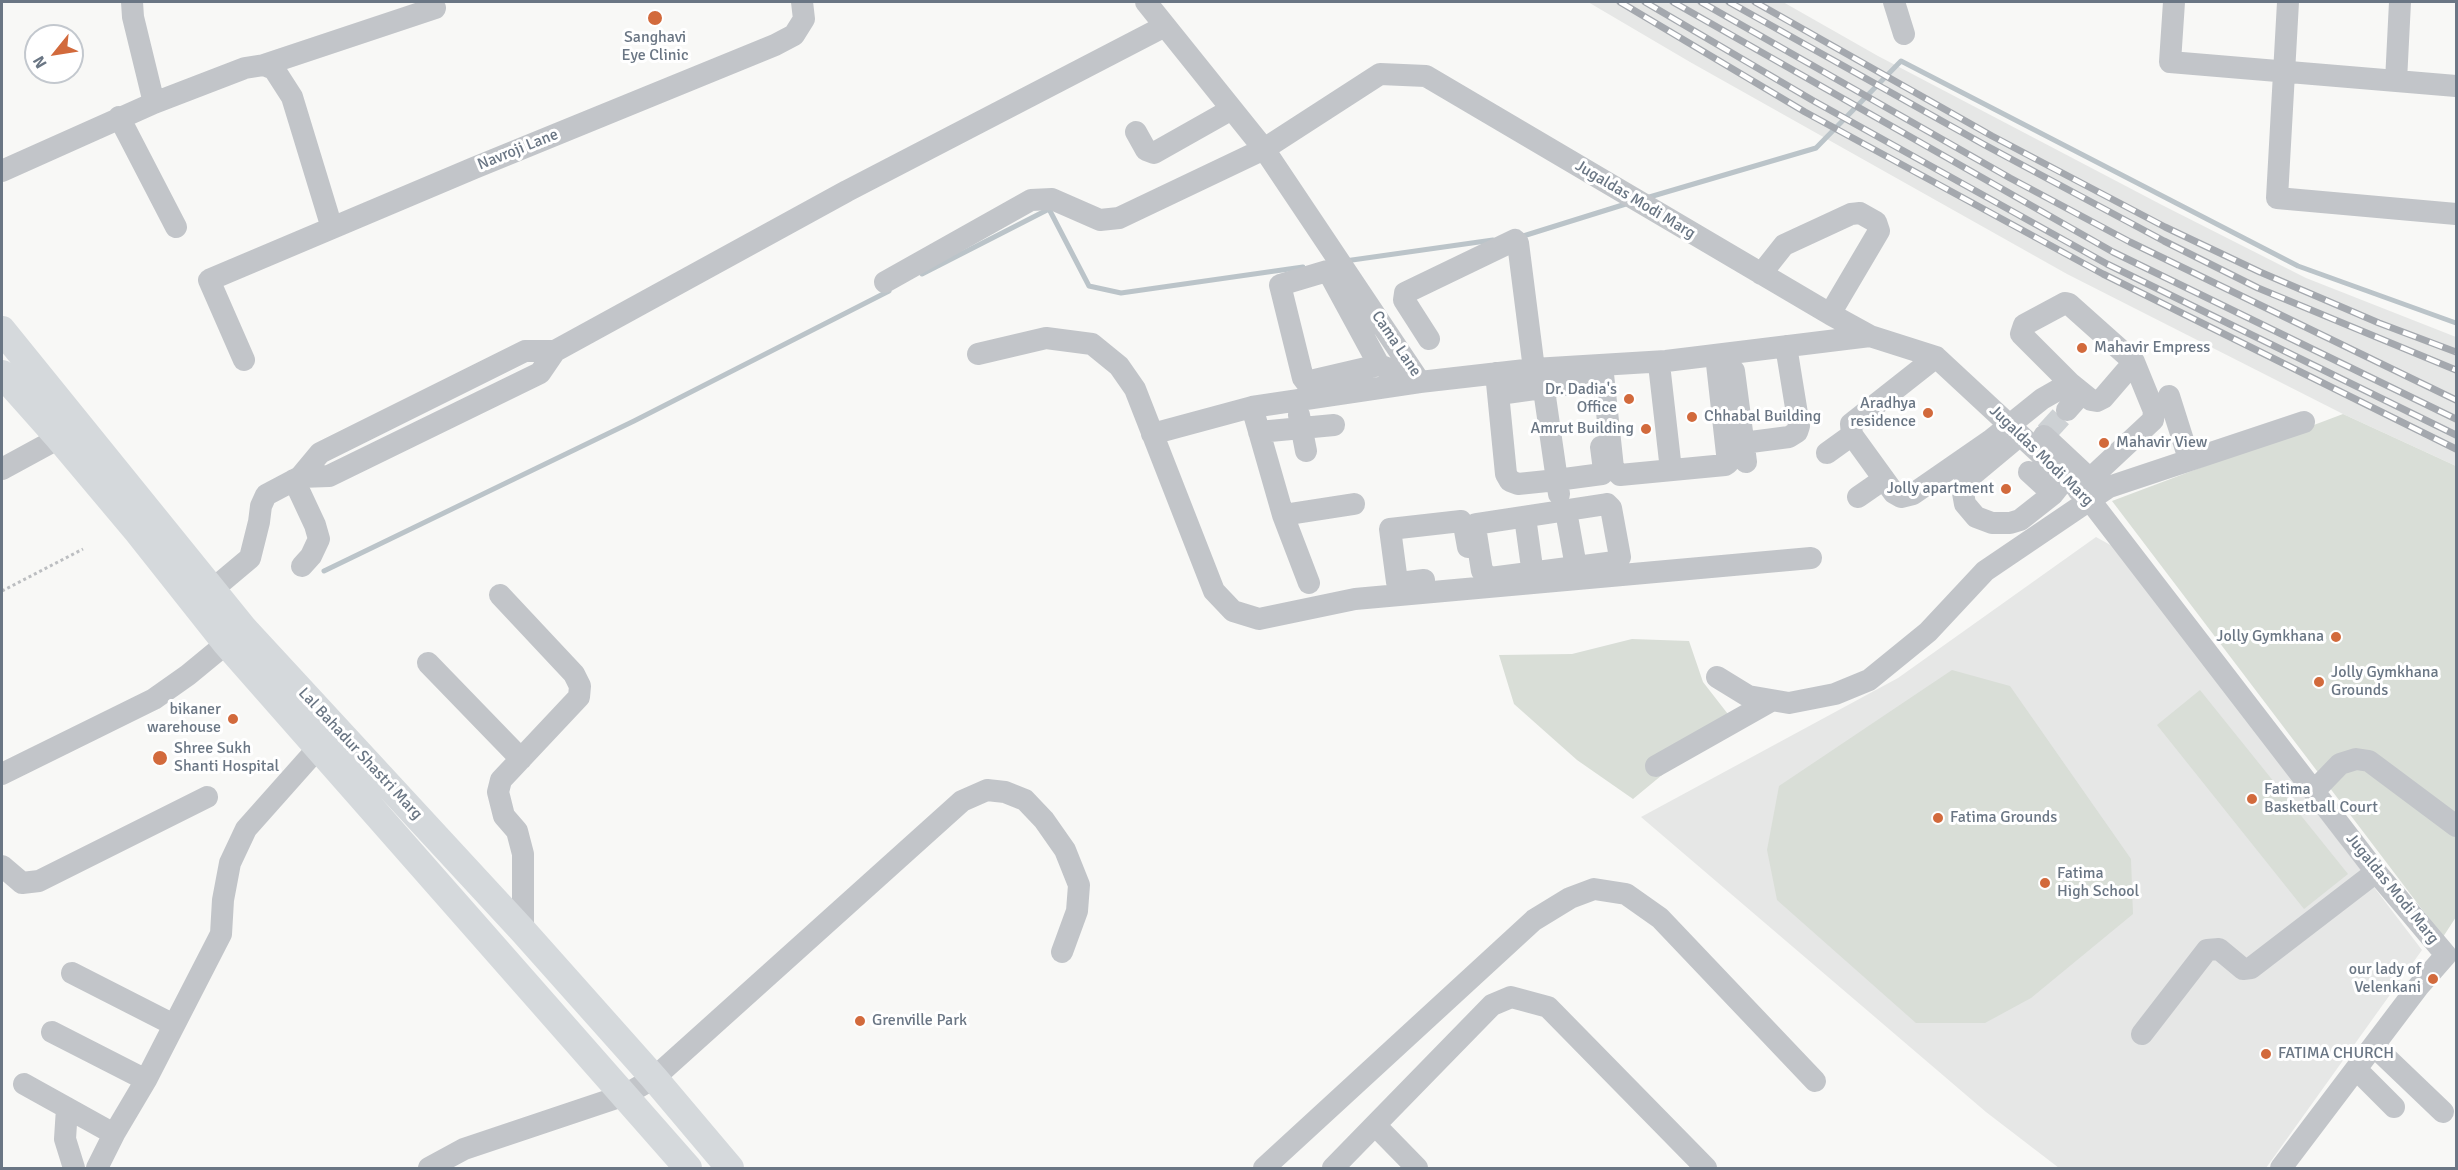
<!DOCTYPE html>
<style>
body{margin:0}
#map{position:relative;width:2458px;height:1170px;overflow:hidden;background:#f8f8f6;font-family:Signika,sans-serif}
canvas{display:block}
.frame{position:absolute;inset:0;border:3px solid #6a7684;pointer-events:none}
.north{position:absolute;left:24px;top:24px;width:60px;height:60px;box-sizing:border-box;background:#fff;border:2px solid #c3c8ce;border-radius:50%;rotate:240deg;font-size:16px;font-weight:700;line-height:24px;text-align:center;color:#6a7684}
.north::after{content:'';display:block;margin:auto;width:21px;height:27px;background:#d26a3c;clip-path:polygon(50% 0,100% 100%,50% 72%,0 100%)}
</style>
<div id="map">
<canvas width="2458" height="1170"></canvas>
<div class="frame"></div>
<div class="north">N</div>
</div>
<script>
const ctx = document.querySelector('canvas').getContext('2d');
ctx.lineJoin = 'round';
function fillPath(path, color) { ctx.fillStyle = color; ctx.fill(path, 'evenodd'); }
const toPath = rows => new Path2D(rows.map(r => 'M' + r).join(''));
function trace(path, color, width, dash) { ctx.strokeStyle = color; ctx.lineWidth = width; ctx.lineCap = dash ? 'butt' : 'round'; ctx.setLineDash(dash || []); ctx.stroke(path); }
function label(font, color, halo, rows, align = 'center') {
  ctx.font = font + ' Signika,sans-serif'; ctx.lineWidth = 6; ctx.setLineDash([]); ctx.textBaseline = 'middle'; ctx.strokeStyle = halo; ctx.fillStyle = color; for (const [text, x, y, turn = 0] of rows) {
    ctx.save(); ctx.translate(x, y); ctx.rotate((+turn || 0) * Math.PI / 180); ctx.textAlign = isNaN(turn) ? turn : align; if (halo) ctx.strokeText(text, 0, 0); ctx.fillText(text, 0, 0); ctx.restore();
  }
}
const built = toPath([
 [1588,2,1783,2,1878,56,2162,205,2306,278,2456,337,2456,466,2343,414,2067,274,1690,62],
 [2096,537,2114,547,2422,950,2266,1168,2059,1168,1986,1112,1641,817,1898,678]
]);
const green = toPath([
 [2343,414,2456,466,2456,917,2443,937,2112,501],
 [1632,639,1689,641,1703,682,1731,718,1633,799,1577,760,1514,704,1499,655,1572,654],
 [1952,670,2010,686,2131,859,2133,914,2031,998,1985,1023,1916,1023,1777,900,1767,850,1779,786],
 [2200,690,2348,874,2304,909,2157,725]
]);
const stream = toPath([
 [1646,198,1816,148,1901,61,2298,266,2456,323],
 [1520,237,1629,203],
 [1345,261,1493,240],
 [922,274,1049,209,1089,286,1121,293,1303,267],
 [324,571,634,421,889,291]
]);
const minorTunnel = toPath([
 [2046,433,2067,410]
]);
const path = toPath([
 [2,591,83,549]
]);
const minor = toPath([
 [132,2,133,17,154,103],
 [1146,2,1264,149,1420,382],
 [1894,2,1904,34],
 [2174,2,2170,62,2456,86],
 [2288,2,2277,198,2456,214],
 [264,65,435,8],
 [2396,81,2400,2],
 [119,117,176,227],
 [1136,132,1146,150,1154,153,1232,109],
 [2,171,154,103,245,68,264,65,274,69,292,97,332,228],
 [1761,274,1784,245,1851,214,1860,213,1876,222,1879,231,1830,314],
 [885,282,1031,200,1052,199,1100,220,1119,218,1264,149,1380,74,1426,76,1830,314,1870,336,1936,357,2089,499,2376,872,2446,955,2418,987,2281,1168],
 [1429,339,1404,300,1405,293,1515,240,1518,243,1534,369],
 [978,354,1046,338,1092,344,1119,366,1135,389,1214,591,1233,611,1259,619,1355,599,1811,558],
 [1936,357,1851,424,1852,435,1894,493,1901,497,1913,494,1991,440,2042,399,2070,383,2091,400,2097,401,2103,398,2134,362,2069,304,2065,303,2024,325,2021,334,2070,383],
 [244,360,209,280,474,168,775,45,794,35,804,19,802,2],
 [1379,365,1329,273,1327,271,1280,285,1303,378,1306,382,1379,365,1419,381],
 [1602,365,1613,468,1620,475,1725,465,1728,463,1716,355],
 [1734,371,1746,462],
 [1496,373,1506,474,1510,481,1518,484,1557,480,1541,369],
 [1660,373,1671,470],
 [1499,394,1592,381],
 [2169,396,2189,459],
 [1252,407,1283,515,1309,583],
 [2067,410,2082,393],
 [1299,415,1306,451],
 [1259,432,1334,425],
 [1152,434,1252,407,1420,382,1534,369,1666,361,1870,336],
 [2044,436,2090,479],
 [2013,441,1965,481,1963,493,1965,504,1976,517,1992,523,2010,523,2020,520,2053,494,2065,479],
 [1743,443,1789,437,1797,432,1799,426,1786,346],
 [1827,453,1852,435],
 [2,469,59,438],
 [2029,472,2053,494],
 [300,477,320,453,525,351,555,351],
 [294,480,315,525,319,539,311,556,302,566],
 [2078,490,2153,420,2154,411,2134,362],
 [1559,494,1557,480,1602,474,1604,470,1601,447],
 [1858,497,1884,479],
 [1607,504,1611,508,1620,557,1615,562,1490,578,1482,571,1475,527,1476,524,1607,504],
 [1566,511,1578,578],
 [1283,515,1354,504],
 [1525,517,1534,582],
 [1424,580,1399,583,1397,582,1390,529,1461,521,1464,525,1468,547],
 [500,595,574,674,580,686,579,697,501,780,498,792,504,816,517,831,523,854,523,931],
 [200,600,250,558,259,522,261,506,266,495,300,477,329,476,540,373,555,351,847,191,1165,26],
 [428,663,521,759],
 [1717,677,1748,696,1789,703,1835,694,1869,680,1928,632,1985,571,2109,487,2304,422],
 [1656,766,1771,701],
 [2,774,154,699,188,675,239,633],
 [2314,791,2340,764,2356,759,2369,761,2456,826],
 [2,866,22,883,39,881,207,797],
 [72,973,174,1025],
 [52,1032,146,1080],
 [2142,1034,2207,950,2219,949,2243,969,2251,968,2376,872],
 [2374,1046,2443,1112],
 [2356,1069,2394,1107],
 [24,1084,114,1134],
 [67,1108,65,1139,74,1168],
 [1375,1125,1417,1168],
 [97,1168,114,1134,146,1080,221,934,223,900,230,863,246,829,318,748],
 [429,1168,464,1149,625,1095,654,1078,962,801,987,790,1005,792,1025,800,1044,820,1065,850,1079,885,1077,911,1062,952],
 [1264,1168,1534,920,1570,898,1594,889,1626,894,1660,918,1815,1081],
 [1333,1168,1492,1005,1511,997,1548,1007,1706,1168]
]);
const major = toPath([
 [2,330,244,629,523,931,654,1078,730,1168],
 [2,374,59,438,138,532,226,643,688,1168]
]);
const rail = toPath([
 [1620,2,1805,112,2103,274,2456,449],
 [1645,2,1812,100,2107,264,2456,435],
 [1673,2,2113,252,2456,419],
 [1701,2,2010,178,2130,242,2456,400],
 [1729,2,1983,144,2164,241,2258,288,2456,370],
 [1755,2,1992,136,2165,227,2260,272,2379,323,2456,352]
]);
const markers = [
 [655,18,8,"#d26a3c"],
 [2082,348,6,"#d26a3c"],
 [1629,399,6,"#d26a3c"],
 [1928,413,6,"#d26a3c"],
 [1692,417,6,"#d26a3c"],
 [1646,429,6,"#d26a3c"],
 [2104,443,6,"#d26a3c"],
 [2006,489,6,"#d26a3c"],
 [2336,637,6,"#d26a3c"],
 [2319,682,6,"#d26a3c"],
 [233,719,6,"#d26a3c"],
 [160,758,8,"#d26a3c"],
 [2252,799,6,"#d26a3c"],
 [1938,818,6,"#d26a3c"],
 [2045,883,6,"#d26a3c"],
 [2433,979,6,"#d26a3c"],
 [860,1021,6,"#d26a3c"],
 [2266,1054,6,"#d26a3c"]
];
const poiNames = [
 ["Sanghavi",655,38,"center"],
 ["Eye Clinic",655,56,"center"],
 ["Mahavir Empress",2094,348],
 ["Dr. Dadia's",1617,390,"right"],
 ["Office",1617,408,"right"],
 ["Aradhya",1916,404,"right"],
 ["residence",1916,422,"right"],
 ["Chhabal Building",1704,417],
 ["Amrut Building",1634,429,"right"],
 ["Mahavir View",2116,443],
 ["Jolly apartment",1994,489,"right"],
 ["Jolly Gymkhana",2324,637,"right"],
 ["Jolly Gymkhana",2331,673],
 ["Grounds",2331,691],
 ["bikaner",221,710,"right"],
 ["warehouse",221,728,"right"],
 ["Shree Sukh",174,749],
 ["Shanti Hospital",174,767],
 ["Fatima",2264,790],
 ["Basketball Court",2264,808],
 ["Fatima Grounds",1950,818],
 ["Fatima",2057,874],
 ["High School",2057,892],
 ["our lady of",2421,970,"right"],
 ["Velenkani",2421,988,"right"],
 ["Grenville Park",872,1021],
 ["FATIMA CHURCH",2278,1054]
];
const streetNames = [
 ["Navroji Lane",518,150,-22],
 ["Jugaldas Modi Marg",1635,200,31],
 ["Cama Lane",1396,344,56],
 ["Jugaldas Modi Marg",2041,456,44],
 ["Lal Bahadur Shastri Marg",360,754,47],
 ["Jugaldas Modi Marg",2392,889,51]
];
fillPath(built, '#e6e7e6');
fillPath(green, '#d9ded7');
trace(stream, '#bbc4c9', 5);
trace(minorTunnel, '#cdd1d4', 22, [22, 11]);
trace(path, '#bcbec1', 3, [3, 3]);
trace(minor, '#c2c5c9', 22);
trace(major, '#d5d9dc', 28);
trace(rail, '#a4a8ae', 7);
trace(rail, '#fff', 4.5, [14]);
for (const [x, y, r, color] of markers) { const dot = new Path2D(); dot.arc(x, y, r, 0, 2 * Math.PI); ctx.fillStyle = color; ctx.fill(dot); trace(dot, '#fff', 2); }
label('16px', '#6a7684', '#fff', poiNames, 'left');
label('16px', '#6a7684', '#fff', streetNames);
</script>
